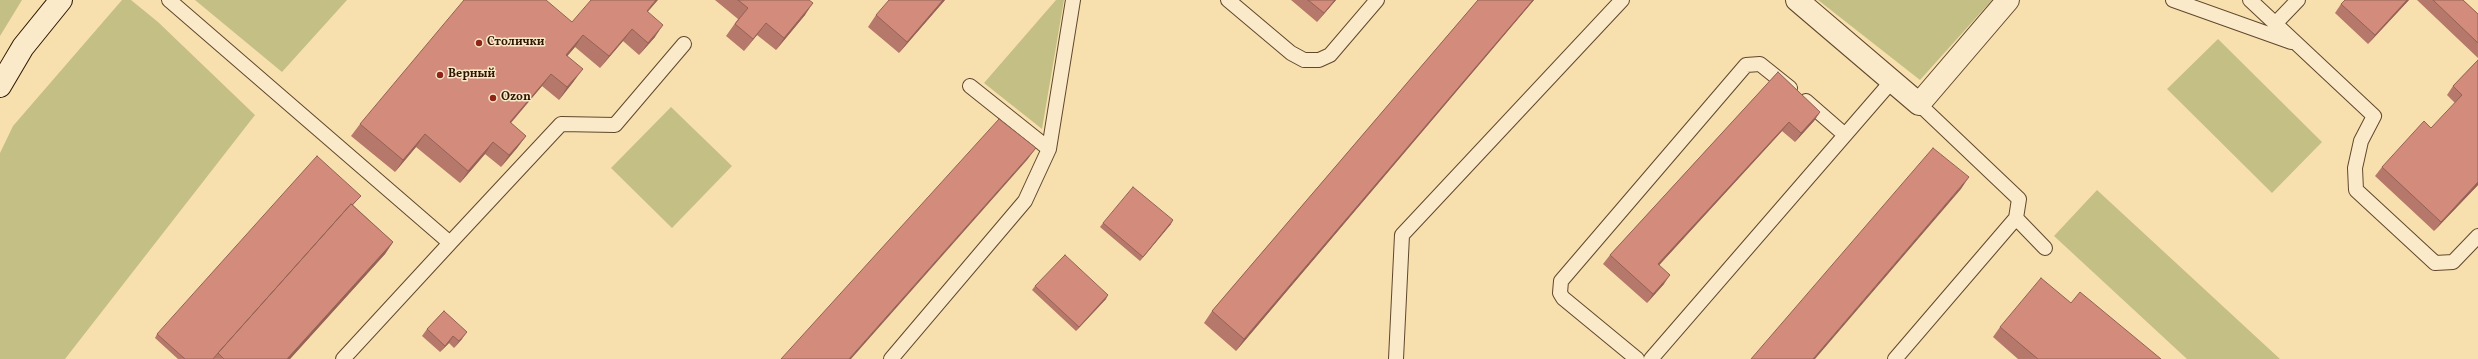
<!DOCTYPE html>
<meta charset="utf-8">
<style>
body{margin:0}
canvas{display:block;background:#f7dfae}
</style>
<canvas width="2478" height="359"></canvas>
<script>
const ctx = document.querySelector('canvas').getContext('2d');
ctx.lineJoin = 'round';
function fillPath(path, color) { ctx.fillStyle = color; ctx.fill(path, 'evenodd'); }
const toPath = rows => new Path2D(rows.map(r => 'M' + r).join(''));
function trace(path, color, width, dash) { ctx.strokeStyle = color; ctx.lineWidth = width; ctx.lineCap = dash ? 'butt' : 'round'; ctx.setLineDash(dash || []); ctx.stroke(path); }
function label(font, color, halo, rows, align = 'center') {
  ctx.font = font + ' Vollkorn,serif'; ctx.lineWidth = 3; ctx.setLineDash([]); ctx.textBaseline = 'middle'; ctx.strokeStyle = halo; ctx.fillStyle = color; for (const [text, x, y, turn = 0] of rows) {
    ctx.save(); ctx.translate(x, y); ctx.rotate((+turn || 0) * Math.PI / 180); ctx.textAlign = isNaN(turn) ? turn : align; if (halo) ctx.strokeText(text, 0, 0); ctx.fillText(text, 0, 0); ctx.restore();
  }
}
const green = toPath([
 [0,0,22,0,0,36],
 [122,0,131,0,158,22,255,115,65,359,0,359,0,153,13,126],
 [195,0,347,0,282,72],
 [1056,0,1064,0,1042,129,984,83],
 [1818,0,1992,0,1920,80],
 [2218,39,2322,142,2272,193,2167,89],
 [671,107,732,166,672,228,611,168],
 [2097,190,2280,359,2187,359,2054,236]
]);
const lane = toPath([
 [169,0,450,243,561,124,615,125,684,44],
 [1228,0,1291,53,1304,60,1319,60,1330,55,1377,0],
 [2173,0,2291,42],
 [2250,0,2374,116,2361,141,2355,168,2356,190,2435,263,2453,262,2478,236],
 [2275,24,2298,0],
 [970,86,1049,149],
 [1806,101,1845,135],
 [2016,218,2045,248],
 [343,359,450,243],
 [891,359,1025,201,1049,149,1073,0],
 [1396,359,1402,235,1622,0],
 [1637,359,1563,298,1560,293,1561,281,1746,65,1760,64,1790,88],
 [1651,359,1891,82],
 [1895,359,2016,218,2019,199,1919,104]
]);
const street = toPath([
 [1797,0,1919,104,2008,0]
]);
const secondary = toPath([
 [0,86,23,47,61,0]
]);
const wall = toPath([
 [715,0,809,0,805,15,776,50,757,35,744,51,726,36,738,19],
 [945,0,899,53,868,27,876,15],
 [1291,0,1336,0,1317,22],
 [1478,0,1534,0,1236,351,1204,323,1212,311],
 [2409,0,2368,44,2335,13,2341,4],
 [2417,0,2463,0,2478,14,2478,58],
 [648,12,655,37,639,55,623,41,600,68,575,47,567,56,574,81,559,100,542,86,511,123,526,136,517,148,501,167,485,154,460,183,416,147,395,172,351,136,360,124,572,22],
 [2478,60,2478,185,2434,231,2375,176,2382,167,2431,128,2455,103,2447,95,2453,86],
 [1778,72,1820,112,1814,121,1795,142,1782,131,1659,265,1664,284,1647,303,1603,264,1610,255],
 [361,196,353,205,393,242,385,254,290,359,178,359,155,338,157,334],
 [1103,223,1171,224,1140,261,1100,227],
 [1035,286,1106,299,1076,331,1032,290],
 [2071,303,2161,359,2018,359,1993,337,2000,327],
 [444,311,462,339,454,348,449,343,440,352,422,336,427,329]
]);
const shadedWall = toPath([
 [656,0,658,0,638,23,647,11],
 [943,0,945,0,899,53,907,42],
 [1335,0,1336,0,1317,22,1324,13],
 [1533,0,1534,0,1236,351,1244,339],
 [2407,0,2409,0,2368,44,2375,35],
 [813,3,805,15,776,50,784,38],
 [766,23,757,35,744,51,753,39],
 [663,25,655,37,639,55,648,43],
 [632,29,623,41,600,68,609,56],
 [583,35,575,47,558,67,566,55],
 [583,69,574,81,559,100,567,87],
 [551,74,542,86,501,134,510,122],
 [1820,112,1814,121,1795,142,1801,133],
 [1789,122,1782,131,1652,273,1658,264],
 [425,134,416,147,395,172,403,160],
 [526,136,517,148,501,167,509,155],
 [493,142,485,154,460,183,468,171],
 [1036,148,1027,160,851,359,849,359],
 [1969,177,1961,189,1815,359,1813,359],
 [2478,182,2478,185,2434,231,2441,222],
 [1173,220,1171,224,1140,261,1143,257],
 [393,242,385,254,290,359,287,359],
 [1670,275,1664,284,1647,303,1653,294],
 [1108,295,1106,299,1076,331,1079,327],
 [467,332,462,339,454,348,459,341],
 [453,336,449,343,440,352,445,346]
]);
const building = toPath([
 [464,0,546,0,572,22,591,0,656,0,647,11,663,25,648,43,632,29,609,56,583,35,566,55,583,69,567,87,551,74,510,122,526,136,509,155,493,142,468,171,425,134,403,160,360,124,464,0],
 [738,0,809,0,813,3,784,38,766,23,753,39,735,24,748,8,738,0],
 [889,0,943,0,907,42,876,15,889,0],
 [1308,0,1335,0,1324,13,1308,0],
 [1478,0,1533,0,1244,339,1212,311,1478,0],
 [2345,0,2407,0,2375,35,2341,4,2345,0],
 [2433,0,2463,0,2478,14,2478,43,2433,0],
 [2478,60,2478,182,2441,222,2382,167,2424,121,2431,128,2462,95,2453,86,2478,60],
 [1778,72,1820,112,1801,133,1789,122,1658,264,1670,275,1653,294,1610,255,1778,72],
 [999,119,1036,148,849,359,781,359,999,119],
 [1933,148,1969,177,1813,359,1751,359,1933,148],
 [317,156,361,196,352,205,351,204,218,353,213,359,185,359,157,334,317,156],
 [1133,187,1173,220,1143,257,1103,223,1133,187],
 [351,204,393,242,287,359,224,359,218,353,351,204],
 [1065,255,1108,295,1079,327,1035,286,1065,255],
 [2041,278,2071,303,2080,292,2161,359,2038,359,2000,327,2041,278],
 [444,311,467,332,459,341,453,336,445,346,427,329,444,311]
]);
const markers = [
 [479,43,4,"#8f2418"],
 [440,75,4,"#8f2418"],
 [493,98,4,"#8f2418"]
];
const poiNames = [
 ["Столички",487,43],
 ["Верный",448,75],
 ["Ozon",501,98]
];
fillPath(green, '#c4c085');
trace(lane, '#60482d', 16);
trace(street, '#60482d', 24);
trace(secondary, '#2e1602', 24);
trace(lane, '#faeaca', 14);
trace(street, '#faeaca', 22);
trace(secondary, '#faeaca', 22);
fillPath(wall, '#b5786a');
fillPath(shadedWall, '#946256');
fillPath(building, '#d38c7b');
trace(building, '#946256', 1);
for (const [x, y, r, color] of markers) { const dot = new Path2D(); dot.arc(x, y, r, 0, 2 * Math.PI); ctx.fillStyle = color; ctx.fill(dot); trace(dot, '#faeaca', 1.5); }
label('bold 12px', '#2e1602', '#faeaca', poiNames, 'left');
</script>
